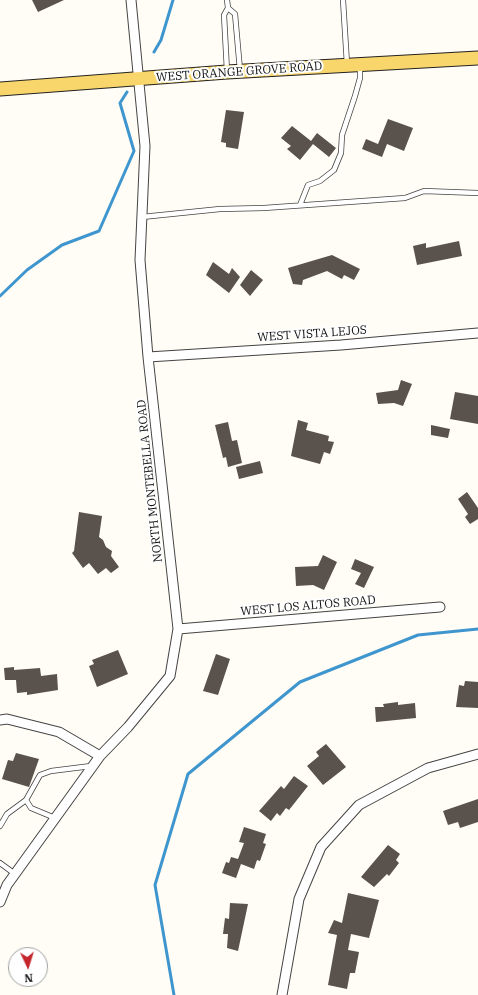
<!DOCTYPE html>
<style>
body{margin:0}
#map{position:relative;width:478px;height:995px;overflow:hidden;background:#fffdf5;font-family:"IBM Plex Serif",serif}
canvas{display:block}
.north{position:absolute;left:8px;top:947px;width:40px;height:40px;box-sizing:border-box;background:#fff;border:1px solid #a0a0a0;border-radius:50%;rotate:176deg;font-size:11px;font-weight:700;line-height:16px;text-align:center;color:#111}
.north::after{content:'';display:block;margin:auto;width:14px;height:18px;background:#c4262e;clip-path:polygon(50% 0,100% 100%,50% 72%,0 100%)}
</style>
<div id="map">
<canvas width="478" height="995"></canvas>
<div class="north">N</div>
</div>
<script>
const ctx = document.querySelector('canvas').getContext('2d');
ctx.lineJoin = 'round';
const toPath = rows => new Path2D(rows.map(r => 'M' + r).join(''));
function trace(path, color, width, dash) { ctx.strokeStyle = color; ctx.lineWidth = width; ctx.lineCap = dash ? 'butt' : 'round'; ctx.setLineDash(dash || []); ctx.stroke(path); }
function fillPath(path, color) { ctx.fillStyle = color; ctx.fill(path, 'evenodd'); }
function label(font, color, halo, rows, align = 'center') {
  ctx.font = font + ' "IBM Plex Serif",serif'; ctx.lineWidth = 4; ctx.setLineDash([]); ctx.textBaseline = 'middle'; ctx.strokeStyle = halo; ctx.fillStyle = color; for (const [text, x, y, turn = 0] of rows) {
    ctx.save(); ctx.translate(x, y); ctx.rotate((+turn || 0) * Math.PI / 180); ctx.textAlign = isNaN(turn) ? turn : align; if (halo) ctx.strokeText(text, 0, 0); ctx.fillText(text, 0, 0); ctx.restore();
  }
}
const stream = toPath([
 [154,52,161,40,173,0],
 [0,296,27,270,62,245,99,231,134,151,120,103,127,92],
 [174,995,155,885,188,774,300,682,418,635,478,629]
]);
const building = toPath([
 [32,0,64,0,38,12],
 [226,110,244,112,238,149,226,147,226,143,221,142],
 [388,119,413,128,404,151,387,144,382,157,362,149,366,139,378,144],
 [292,126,311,141,317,133,336,148,329,157,313,144,300,160,287,149,291,146,281,138],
 [459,241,462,256,417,265,413,246,426,243,426,248],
 [332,255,360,269,354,280,344,275,342,279,327,271,303,280,302,285,293,284,288,268],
 [213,262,229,274,232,268,240,277,229,293,206,275],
 [251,270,263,280,250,296,240,285],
 [401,380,412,384,403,406,394,403,378,404,376,393,398,390],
 [455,392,478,396,478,424,450,419],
 [298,420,308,423,306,430,329,436,328,441,334,442,330,454,324,452,320,464,291,456],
 [228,422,232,441,237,440,242,463,228,467,226,457,223,458,215,425],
 [431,425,450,429,448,438,431,435],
 [260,461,263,473,239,479,236,467],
 [467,492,478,508,478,519,470,524,465,517,468,514,458,499],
 [79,512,102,516,99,537,103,540,106,547,112,551,111,556,119,567,111,573,106,568,98,574,89,563,83,568,72,553,74,551],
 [323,555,337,562,324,590,313,585,296,586,295,567,318,566],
 [355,559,374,567,364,588,355,584,361,573,351,569],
 [118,650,128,674,97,687,89,666,94,664,92,660],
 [216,654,230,659,218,695,203,691],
 [14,667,14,670,40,668,41,676,57,674,58,690,27,695,27,692,17,693,16,680,5,680,4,668],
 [465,681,478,682,478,708,456,707,459,685,464,686],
 [398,702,398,705,415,703,416,718,376,722,375,707,384,707,383,704],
 [326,744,346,767,323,785,307,766,319,756,316,752],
 [16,753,39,759,29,787,2,779,8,760,13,761],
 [294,776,308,786,289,810,286,808,280,816,277,813,271,821,259,811,281,786,284,789],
 [478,799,478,822,460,828,458,822,448,825,443,811],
 [244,827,266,834,263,843,266,844,260,861,257,860,254,869,241,864,236,878,222,873,226,862,229,863,231,857,238,859,244,843,239,842],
 [388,845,400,854,396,860,399,863,389,876,387,874,374,887,361,877],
 [348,893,379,900,369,938,351,934,348,950,359,952,355,973,350,973,347,989,328,985,337,935,328,933,334,920,342,923],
 [230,903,248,904,238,951,227,948,228,934,223,934,225,918,229,919]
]);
const lane = toPath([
 [227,0,228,8,235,14,240,70],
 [343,0,347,64],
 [227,71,224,15,228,8],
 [300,205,308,185,320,181,334,170,341,153,342,135,355,96,360,78,360,66],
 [142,217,220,209,264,208,405,198,424,191,478,193],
 [26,800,31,808,55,818],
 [0,826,7,814,26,800,40,775,51,771,91,766],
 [0,863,15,874]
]);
const street = toPath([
 [148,357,341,345,478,333],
 [178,629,440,607],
 [0,720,7,719,59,732,100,756],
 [0,902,7,885,100,756,128,727,170,676,178,629,148,357,140,260,145,146,131,0],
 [282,995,299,899,321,847,359,805,428,768,478,754]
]);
const primary = toPath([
 [0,89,227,72,478,58]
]);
const streetNames = [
 ["WEST ORANGE GROVE ROAD",239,72,-4],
 ["WEST VISTA LEJOS",312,334,-4],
 ["NORTH MONTEBELLA ROAD",150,481,-96],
 ["WEST LOS ALTOS ROAD",308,606,-5]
];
trace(stream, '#3f96cf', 3);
fillPath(building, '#5a524d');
trace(lane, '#444', 6);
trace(street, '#444', 11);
trace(primary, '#222', 15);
trace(lane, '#fff', 4.5);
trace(street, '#fff', 9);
trace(primary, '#f9d66b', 13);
label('12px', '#111', '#fff', streetNames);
</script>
